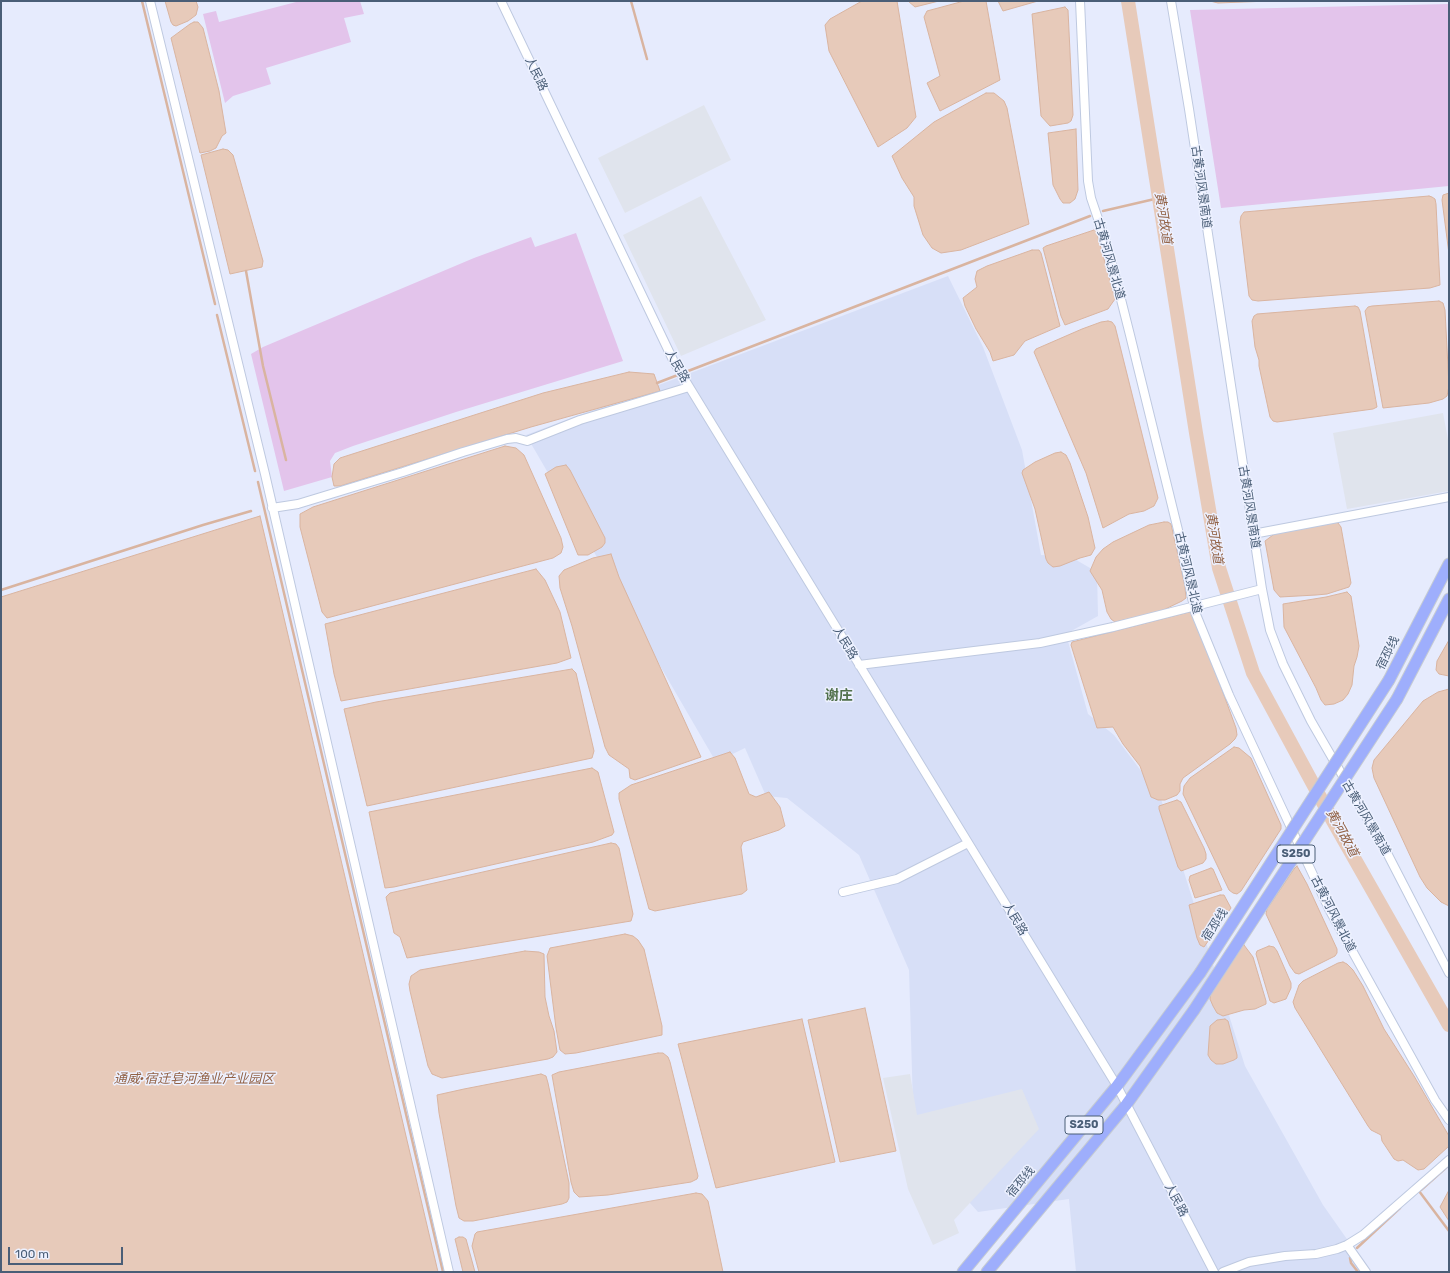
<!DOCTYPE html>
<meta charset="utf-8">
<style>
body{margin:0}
#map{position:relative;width:1450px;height:1273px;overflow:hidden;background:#e6ebfd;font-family:Rubik,sans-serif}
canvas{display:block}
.frame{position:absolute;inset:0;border:2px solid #4a5e77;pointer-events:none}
.scale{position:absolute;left:8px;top:1247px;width:115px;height:18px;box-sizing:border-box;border:2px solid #4a5e77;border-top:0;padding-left:5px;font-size:12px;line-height:14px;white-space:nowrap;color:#4a5e77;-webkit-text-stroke:3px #edf1ff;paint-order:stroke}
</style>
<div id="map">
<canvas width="1450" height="1273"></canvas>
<div class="frame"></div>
<div class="scale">100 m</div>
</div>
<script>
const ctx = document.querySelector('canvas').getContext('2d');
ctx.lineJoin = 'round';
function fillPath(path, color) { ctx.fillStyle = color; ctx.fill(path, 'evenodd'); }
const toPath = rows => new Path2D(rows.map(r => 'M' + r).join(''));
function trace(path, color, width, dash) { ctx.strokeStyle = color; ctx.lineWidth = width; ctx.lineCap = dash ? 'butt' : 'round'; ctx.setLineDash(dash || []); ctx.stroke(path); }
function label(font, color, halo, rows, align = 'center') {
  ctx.font = font + ' Rubik,"Noto Sans SC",sans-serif'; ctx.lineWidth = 3; ctx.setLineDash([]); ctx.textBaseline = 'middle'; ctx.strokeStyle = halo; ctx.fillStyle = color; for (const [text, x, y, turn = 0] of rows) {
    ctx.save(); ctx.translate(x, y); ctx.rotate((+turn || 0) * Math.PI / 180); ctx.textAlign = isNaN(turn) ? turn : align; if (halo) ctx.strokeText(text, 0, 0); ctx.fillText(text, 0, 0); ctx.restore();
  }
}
const residential = toPath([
 [948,276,983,347,1022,450,1041,555,1071,557,1097,572,1098,616,1066,634,1088,714,1114,735,1160,796,1245,1066,1323,1205,1370,1272,1076,1272,1069,1199,978,1212,914,1140,909,970,859,855,787,798,766,796,745,748,716,762,526,435]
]);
const industrial = toPath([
 [704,105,731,160,625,213,598,158],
 [701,196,766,320,681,356,623,235],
 [1443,413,1449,445,1449,491,1347,509,1333,433],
 [910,1074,917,1115,1022,1089,1039,1129,954,1220,959,1233,933,1245,908,1189,883,1078]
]);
const green = toPath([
 [300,1,360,1,364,14,344,18,351,42,266,68,271,84,233,96,225,103,203,14,216,11,219,22],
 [1449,4,1449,186,1221,208,1190,10],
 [576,233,623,361,456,412,353,446,335,453,330,461,332,477,284,491,251,354,263,347,474,258,531,237,535,247]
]);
const water = toPath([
 [165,1,196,1,198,7,196,15,188,21,176,26,173,25,171,22,165,1],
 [862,1,897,1,916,117,907,128,878,147,829,51,825,25,830,19,862,1],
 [908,1,939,1,915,7,908,1],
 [964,1,986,1,1000,80,940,111,927,83,940,76,924,17,927,11,964,1],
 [998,1,1038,1,1003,11,998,1],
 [1210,1,1269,1,1218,3,1210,1],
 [1065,7,1068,10,1073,115,1071,121,1068,123,1050,126,1041,116,1032,14,1065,7],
 [194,22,198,22,203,28,219,91,226,133,222,136,216,148,210,151,200,153,171,38,190,24,194,22],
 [986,93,994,93,1004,101,1007,108,1029,224,961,250,941,253,932,248,923,235,914,206,914,197,902,178,892,156,934,122,986,93],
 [1076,129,1078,190,1075,199,1070,203,1063,203,1060,199,1053,185,1048,133,1076,129],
 [223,149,228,150,233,155,263,261,262,267,230,274,201,155,223,149],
 [1449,193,1449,254,1442,200,1443,195,1449,193],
 [1429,196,1432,197,1435,199,1436,204,1440,285,1430,288,1258,301,1252,300,1249,296,1240,222,1241,216,1244,212,1429,196],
 [1094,230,1096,230,1115,299,1108,309,1065,325,1061,316,1043,248,1046,246,1094,230],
 [1032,250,1039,250,1041,253,1060,326,1025,341,1014,355,993,361,990,352,976,329,965,306,963,298,977,287,975,279,977,271,987,266,1032,250],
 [1439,301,1443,303,1445,310,1449,386,1447,396,1443,399,1429,403,1383,408,1365,311,1368,307,1372,306,1439,301],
 [1355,306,1358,307,1360,311,1377,407,1373,409,1277,422,1273,421,1270,417,1259,366,1259,360,1255,347,1252,321,1254,316,1257,314,1355,306],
 [1108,321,1112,322,1115,326,1158,498,1154,506,1144,511,1129,514,1103,528,1086,473,1034,352,1036,349,1082,329,1101,322,1108,321],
 [629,372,654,374,660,391,531,427,340,486,334,486,332,477,334,464,340,458,543,393,629,372],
 [505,446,516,448,524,455,561,538,563,547,561,553,553,558,327,618,322,612,300,527,300,514,313,507,505,446],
 [1061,452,1066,455,1070,463,1088,517,1095,548,1091,555,1080,558,1060,566,1053,567,1048,563,1046,559,1035,509,1022,473,1023,470,1035,462,1055,453,1061,452],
 [566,465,570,470,605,538,605,543,602,547,588,555,578,555,545,474,556,467,566,465],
 [260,516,438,1272,1,1272,1,597,260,516],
 [1335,521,1338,523,1341,527,1351,583,1349,587,1327,594,1316,595,1280,597,1274,590,1265,541,1277,532,1335,521],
 [1164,522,1168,522,1171,524,1185,587,1186,598,1182,601,1157,613,1115,622,1111,619,1107,612,1102,590,1090,571,1096,557,1103,549,1113,542,1149,525,1164,522],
 [611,554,619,577,701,757,635,780,630,778,629,769,609,755,605,747,572,626,560,588,559,576,564,570,593,558,611,554],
 [536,569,545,580,560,612,571,658,557,663,341,701,334,674,325,624,536,569],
 [1347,592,1351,596,1359,646,1357,657,1354,666,1352,685,1348,694,1343,700,1334,704,1325,705,1321,700,1316,688,1284,627,1283,604,1326,597,1347,592],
 [1189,612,1193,614,1196,619,1236,728,1237,735,1235,739,1230,744,1183,778,1180,784,1180,791,1177,795,1165,800,1158,800,1151,797,1140,766,1123,744,1113,727,1097,728,1071,645,1072,642,1189,612],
 [1449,640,1449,676,1439,674,1436,670,1437,661,1449,640],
 [572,669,576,673,594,751,592,758,367,806,344,709,376,702,572,669],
 [1449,689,1449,906,1441,902,1427,888,1420,877,1374,778,1372,768,1374,760,1423,701,1438,692,1449,689],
 [1234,747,1239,748,1251,758,1281,825,1281,829,1241,891,1237,894,1233,893,1229,890,1183,794,1184,786,1190,778,1234,747],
 [730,752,735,758,749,794,756,797,769,792,780,807,785,826,779,830,743,842,741,847,747,890,742,894,655,911,649,909,619,799,619,793,631,785,730,752],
 [592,768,598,772,614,832,612,835,593,842,394,887,385,888,369,812,592,768],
 [1177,800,1181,802,1204,848,1206,854,1206,859,1203,863,1181,871,1178,867,1159,809,1159,806,1177,800],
 [611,843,616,844,619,848,633,914,631,921,407,958,400,937,394,933,386,897,390,893,611,843],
 [1297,866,1307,884,1337,949,1337,953,1335,956,1299,974,1295,973,1290,966,1266,914,1267,909,1294,869,1297,866],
 [1211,868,1213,869,1222,890,1195,898,1189,880,1190,876,1211,868],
 [1220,895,1224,895,1231,908,1204,947,1200,945,1197,938,1189,905,1220,895],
 [625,934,633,936,638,940,644,949,662,1026,662,1035,576,1053,565,1054,560,1050,556,1028,547,956,550,948,625,934],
 [1244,945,1253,957,1266,1001,1266,1004,1255,1009,1244,1010,1223,1016,1217,1013,1213,1006,1210,999,1211,992,1240,948,1244,945],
 [1269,946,1274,947,1277,951,1291,983,1291,988,1286,999,1274,1003,1270,1001,1256,954,1257,951,1269,946],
 [525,951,539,952,544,954,545,997,549,1016,554,1031,557,1052,553,1057,548,1059,442,1078,432,1074,428,1066,410,991,409,984,411,976,420,970,525,951],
 [1343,962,1347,964,1353,970,1363,986,1384,1029,1414,1076,1449,1136,1449,1146,1424,1169,1418,1170,1403,1160,1398,1161,1394,1159,1382,1141,1381,1135,1371,1130,1368,1126,1295,1008,1293,1002,1299,985,1303,981,1338,963,1343,962],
 [865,1008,896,1151,840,1162,808,1020,865,1008],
 [802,1019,835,1162,716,1188,678,1044,802,1019],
 [1225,1019,1228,1021,1237,1055,1237,1058,1234,1060,1223,1064,1216,1064,1211,1060,1208,1055,1210,1026,1217,1020,1225,1019],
 [658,1053,663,1053,668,1057,670,1062,698,1176,697,1179,691,1182,608,1195,579,1197,574,1192,571,1182,552,1075,559,1072,658,1053],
 [541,1074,546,1076,548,1083,569,1183,569,1198,567,1202,562,1204,473,1221,464,1221,459,1218,456,1206,439,1113,437,1095,464,1089,541,1074],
 [1449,1190,1449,1221,1440,1207,1449,1190],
 [696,1193,702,1194,708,1201,723,1272,479,1272,472,1246,475,1234,477,1232,696,1193],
 [459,1237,463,1237,466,1239,475,1272,463,1272,455,1239,459,1237]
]);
const stream = toPath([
 [142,1,215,304],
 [631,1,647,59],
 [1103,211,1159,198],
 [246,271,263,366,286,460],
 [217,315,255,471],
 [657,383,1090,216],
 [258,482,443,1272],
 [1,590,203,525,251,511],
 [1421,1190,1449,1165],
 [1419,1191,1449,1231],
 [1357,1248,1400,1208],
 [1350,1258,1351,1263,1358,1272]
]);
const river = toPath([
 [1128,1,1196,433,1219,568,1253,673,1333,821,1449,1025]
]);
const minor = toPath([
 [150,1,265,474,449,1272],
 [501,1,674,362,1117,1086,1214,1272],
 [1080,1,1088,181,1091,198,1108,248,1130,335,1178,530,1195,612,1229,695,1329,909,1435,1100,1449,1120],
 [1171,1,1189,109,1262,589,1270,630,1283,664,1311,721,1386,851,1449,973],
 [272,508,298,504,403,472,463,452,507,439,516,438,527,441,580,420,689,387],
 [1253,534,1449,497],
 [859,665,1040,643,1113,627,1262,589],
 [843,892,897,879,968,843],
 [1347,1245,1366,1272],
 [1223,1272,1249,1262,1285,1256,1316,1254,1337,1249,1347,1245,1363,1235,1449,1160]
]);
const major = toPath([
 [1389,680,1449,564],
 [1397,699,1449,599],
 [963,1272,1117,1086,1200,973],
 [987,1272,1126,1105,1194,1010]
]);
const majorBridge = toPath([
 [1200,973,1389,680],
 [1194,1010,1397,699]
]);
const shields = [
 [1296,854,38],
 [1084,1125,38]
];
const shieldNames = [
 ["S250",1296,854],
 ["S250",1084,1125]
];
const streetNames = [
 ["人民路",536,74,64],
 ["古黄河风景南道",1201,187,82],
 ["古黄河风景北道",1109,259,74],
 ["人民路",677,366,61],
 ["古黄河风景南道",1249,507,81],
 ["古黄河风景北道",1188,573,77],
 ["人民路",845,643,59],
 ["宿邳线",1388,653,-63],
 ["古黄河风景南道",1366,818,60],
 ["古黄河风景北道",1333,914,63],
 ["人民路",1015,919,59],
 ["宿邳线",1215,925,-57],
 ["宿邳线",1021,1182,-50],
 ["人民路",1176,1200,62]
];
const waterNames = [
 ["黄河故道",1163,218,81],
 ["黄河故道",1214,538,81],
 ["黄河故道",1342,833,61],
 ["通威·宿迁皂河渔业产业园区",194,1079]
];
const quarterNames = [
 ["谢庄",839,696]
];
fillPath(residential, '#d7dff7');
fillPath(industrial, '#e0e4ed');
fillPath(green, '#e3c4eb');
fillPath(water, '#e7caba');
trace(water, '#d9b4a0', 1);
trace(stream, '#d9b4a0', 2.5);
trace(river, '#e7caba', 14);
trace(minor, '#bec9e0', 10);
trace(major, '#c5cbd3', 13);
trace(minor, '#fff', 8);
trace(major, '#9eaefc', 11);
trace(majorBridge, '#c5cbd3', 13, []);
trace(majorBridge, '#9eaefc', 11);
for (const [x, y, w] of shields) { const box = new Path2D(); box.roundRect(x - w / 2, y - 9, w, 18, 3); ctx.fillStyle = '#edf1ff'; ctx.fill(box); trace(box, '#4a5e77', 1); }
label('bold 11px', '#4a5e77', null, shieldNames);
label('12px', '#4a5e77', '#edf1ff', streetNames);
label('italic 13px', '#926246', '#edf1ff', waterNames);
label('bold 14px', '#51714c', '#edf1ff', quarterNames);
</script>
